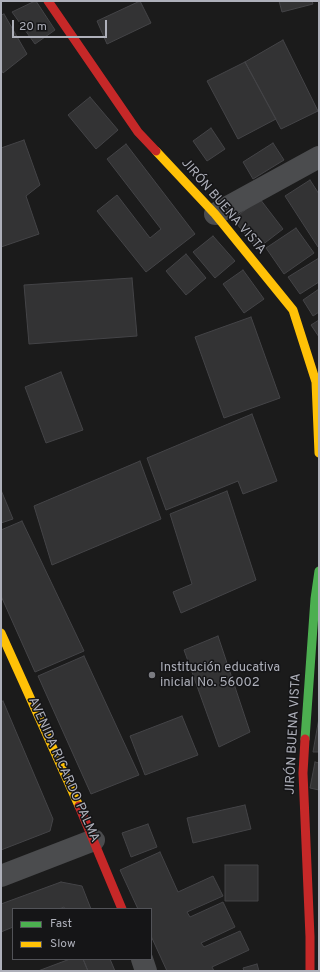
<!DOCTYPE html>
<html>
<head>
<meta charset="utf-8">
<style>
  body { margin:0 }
  #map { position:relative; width:320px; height:972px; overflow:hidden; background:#1b1b1b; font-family:Overpass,sans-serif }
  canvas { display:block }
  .frame { position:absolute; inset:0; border:2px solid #aeb0ba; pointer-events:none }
  .legend { position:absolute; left:12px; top:908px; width:140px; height:52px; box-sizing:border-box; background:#151517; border:1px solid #525358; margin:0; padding:5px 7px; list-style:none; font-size:12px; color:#aeb0ba }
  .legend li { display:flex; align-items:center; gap:8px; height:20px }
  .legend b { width:20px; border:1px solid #525358 }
  .scale { position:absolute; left:12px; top:20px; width:95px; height:18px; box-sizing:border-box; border:2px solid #aeb0ba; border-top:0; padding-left:5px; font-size:12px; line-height:14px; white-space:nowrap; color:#aeb0ba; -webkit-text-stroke:3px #151517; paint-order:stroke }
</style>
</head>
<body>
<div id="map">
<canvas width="320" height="972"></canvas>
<div class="frame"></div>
<ul class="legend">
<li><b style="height:5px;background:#4caf50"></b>Fast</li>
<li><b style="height:5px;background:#ffc107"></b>Slow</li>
</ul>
<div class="scale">20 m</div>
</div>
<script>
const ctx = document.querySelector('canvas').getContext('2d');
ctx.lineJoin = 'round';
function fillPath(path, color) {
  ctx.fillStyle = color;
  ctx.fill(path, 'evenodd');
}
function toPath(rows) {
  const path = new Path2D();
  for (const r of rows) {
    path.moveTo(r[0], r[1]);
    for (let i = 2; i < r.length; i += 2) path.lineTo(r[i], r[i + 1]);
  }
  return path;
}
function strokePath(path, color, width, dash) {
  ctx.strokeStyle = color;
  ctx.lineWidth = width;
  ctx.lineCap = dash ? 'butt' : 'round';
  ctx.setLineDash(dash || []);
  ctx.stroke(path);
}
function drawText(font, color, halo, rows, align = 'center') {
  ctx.font = font + ' Overpass,sans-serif';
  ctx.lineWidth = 3;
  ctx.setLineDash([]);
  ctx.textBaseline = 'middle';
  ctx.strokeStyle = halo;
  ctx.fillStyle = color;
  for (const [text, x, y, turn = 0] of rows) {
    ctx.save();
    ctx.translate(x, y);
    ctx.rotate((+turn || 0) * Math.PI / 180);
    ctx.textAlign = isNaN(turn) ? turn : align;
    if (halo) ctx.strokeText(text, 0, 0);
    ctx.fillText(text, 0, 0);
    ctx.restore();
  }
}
const building = toPath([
  [35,1,36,1,55,30,35,44,12,12,35,1],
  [140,1,151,23,107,44,97,21,140,1],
  [279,1,312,1,313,4,282,12,279,1],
  [4,14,27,54,3,73,1,69,1,15,4,14],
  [283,40,318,111,281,129,245,62,283,40],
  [245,62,276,119,238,139,207,81,245,62],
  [90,97,118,130,96,149,68,115,90,97],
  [211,128,225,149,207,161,193,141,211,128],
  [24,140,40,185,26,196,39,234,1,247,1,148,24,140],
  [273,143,284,160,253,179,243,162,273,143],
  [126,144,195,234,146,272,97,211,117,195,150,238,161,229,107,159,126,144],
  [310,180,319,194,319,246,318,247,285,196,310,180],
  [260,199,283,229,257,249,233,219,260,199],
  [296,228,314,253,284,274,266,248,296,228],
  [213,236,235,261,215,278,193,252,213,236],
  [186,254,206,278,186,295,166,271,186,254],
  [319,258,319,282,300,294,288,277,319,258],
  [243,270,264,299,244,313,223,284,243,270],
  [132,278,137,336,29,344,24,285,132,278],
  [319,289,319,312,313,316,303,300,319,289],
  [251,317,280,398,224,418,195,337,251,317],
  [319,320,319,337,311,325,319,320],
  [61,372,83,430,46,443,25,387,61,372],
  [252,414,277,481,243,494,238,481,166,510,147,458,252,414],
  [140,461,161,519,52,565,34,506,140,461],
  [1,490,13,519,1,523,1,490],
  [227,491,256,580,181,613,173,592,192,584,170,514,227,491],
  [22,521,84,651,35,672,1,596,1,530,22,521],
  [218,636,250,732,219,747,184,650,218,636],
  [84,656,139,775,91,794,38,676,84,656],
  [3,701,53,819,50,831,1,850,1,702,3,701],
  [182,716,198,755,145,775,130,736,182,716],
  [319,718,319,752,313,752,319,718],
  [315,762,319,763,319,790,310,788,315,762],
  [245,805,251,829,193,843,187,818,245,805],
  [148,824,157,847,131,857,122,833,148,824],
  [160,852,178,892,213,876,223,896,187,912,190,917,223,902,235,927,201,943,204,947,240,931,249,950,212,967,214,971,167,971,151,936,151,909,138,909,120,870,160,852],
  [225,865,258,865,258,901,225,901,225,865],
  [61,882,82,886,91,909,65,909,64,907,59,909,13,909,13,927,1,932,1,904,61,882],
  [70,959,83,959,88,971,38,971,70,959],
  [83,959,110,959,115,971,88,971,83,959],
  [257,964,259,971,244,971,243,968,257,964]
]);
fillPath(building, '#333334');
strokePath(building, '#444447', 1);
strokePath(toPath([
  [215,214,319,157],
  [1,876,94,840],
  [142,959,146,971]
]), '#4b4c4e', 22);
strokePath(toPath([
  [305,739,315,599,319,571]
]), '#4caf50', 9);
strokePath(toPath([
  [156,151,215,214,293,310,316,382,319,453],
  [1,633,79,806]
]), '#ffc107', 9);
strokePath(toPath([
  [48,1,138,132,156,151],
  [305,739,303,773,310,937,310,971],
  [79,806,122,909]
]), '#c62828', 9);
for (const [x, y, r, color] of [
  [152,675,4,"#7b7c82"]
]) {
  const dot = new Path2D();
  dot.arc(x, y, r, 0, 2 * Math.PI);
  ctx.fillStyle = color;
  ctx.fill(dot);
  strokePath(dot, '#151517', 1.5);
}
drawText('13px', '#aeb0ba', '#151517', [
  ["JIRÓN BUENA VISTA",223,207,49],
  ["JIRÓN BUENA VISTA",294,734,-87],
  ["AVENIDA RICARDO PALMA",63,770,66]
]);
drawText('13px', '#aeb0ba', '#151517', [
  ["Institución educativa",160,668],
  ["inicial No. 56002",160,683]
], 'left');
</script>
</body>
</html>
